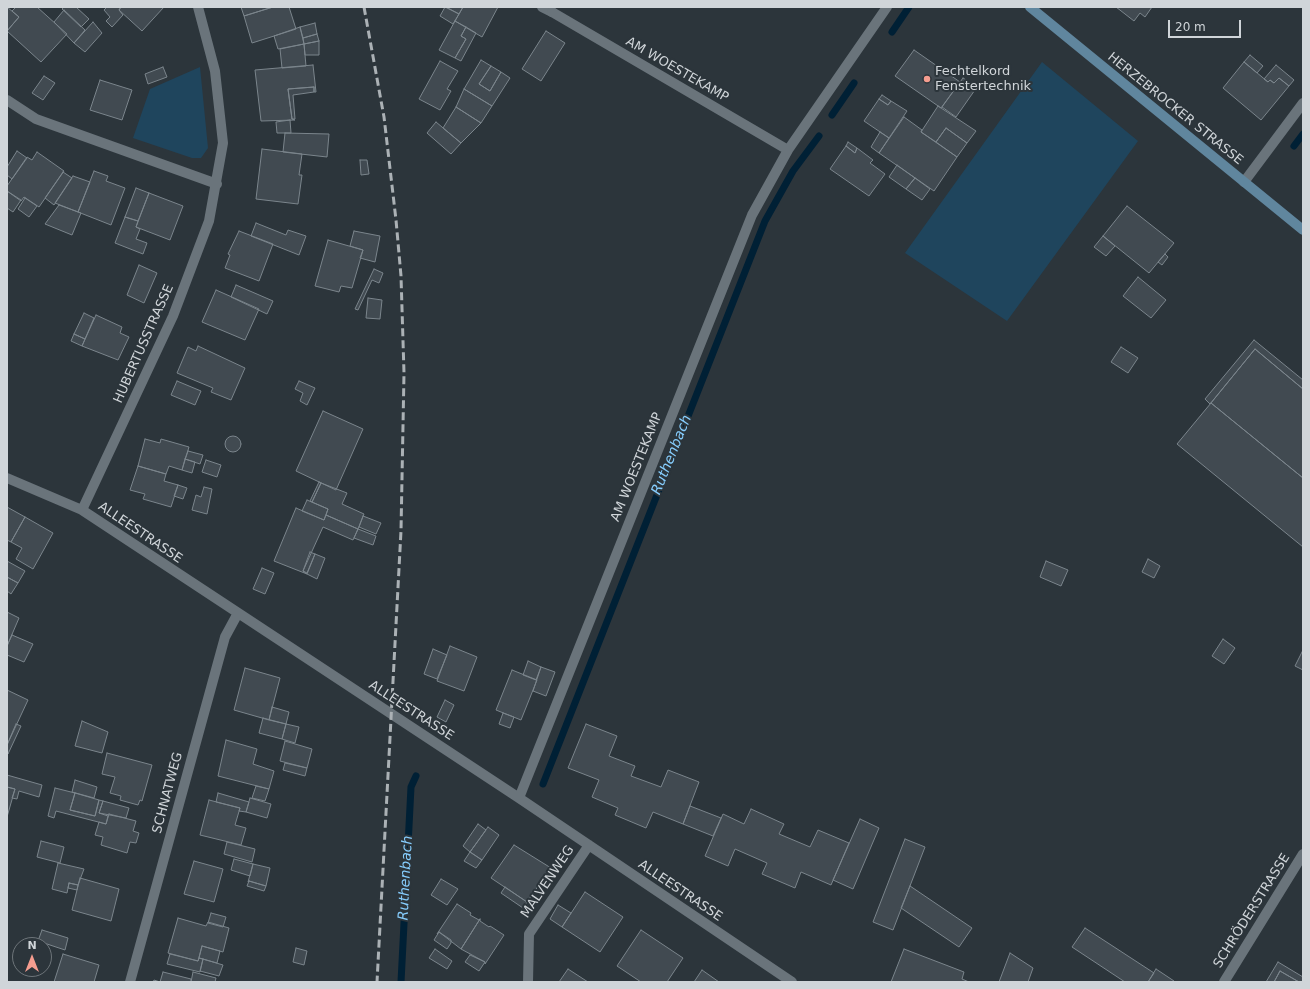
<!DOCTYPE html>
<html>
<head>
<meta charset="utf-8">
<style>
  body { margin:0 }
  #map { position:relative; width:1310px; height:989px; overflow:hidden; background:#2c353b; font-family:"DejaVu Sans",sans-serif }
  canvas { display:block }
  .frame { position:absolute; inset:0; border:8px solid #d0d5d9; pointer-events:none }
  .north { position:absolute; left:12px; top:937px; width:40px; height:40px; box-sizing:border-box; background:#2c353b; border:1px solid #6e757a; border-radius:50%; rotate:0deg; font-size:11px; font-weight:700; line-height:16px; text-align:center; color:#d0d5d9 }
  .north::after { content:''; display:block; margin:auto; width:14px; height:18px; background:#f59d8f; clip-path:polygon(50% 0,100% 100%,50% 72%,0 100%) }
  .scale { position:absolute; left:1168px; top:20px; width:73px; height:18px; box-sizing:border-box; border:2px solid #d0d5d9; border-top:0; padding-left:5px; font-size:12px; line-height:14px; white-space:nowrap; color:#d0d5d9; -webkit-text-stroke:3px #2c353b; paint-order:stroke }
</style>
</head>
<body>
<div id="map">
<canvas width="1310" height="989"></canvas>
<div class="frame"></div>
<div class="north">N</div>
<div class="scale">20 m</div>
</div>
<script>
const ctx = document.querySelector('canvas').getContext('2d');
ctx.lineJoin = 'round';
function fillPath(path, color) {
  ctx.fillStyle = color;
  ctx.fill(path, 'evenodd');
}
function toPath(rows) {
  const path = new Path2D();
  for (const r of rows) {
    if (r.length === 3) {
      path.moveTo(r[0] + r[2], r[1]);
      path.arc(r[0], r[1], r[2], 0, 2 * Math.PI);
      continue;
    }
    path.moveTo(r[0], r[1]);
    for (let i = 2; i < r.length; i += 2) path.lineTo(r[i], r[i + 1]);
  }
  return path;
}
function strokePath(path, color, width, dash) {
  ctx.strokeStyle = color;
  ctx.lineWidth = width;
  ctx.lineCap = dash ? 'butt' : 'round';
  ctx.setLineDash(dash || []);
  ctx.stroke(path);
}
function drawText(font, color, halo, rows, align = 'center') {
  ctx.font = font + ' "DejaVu Sans",sans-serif';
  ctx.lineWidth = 4;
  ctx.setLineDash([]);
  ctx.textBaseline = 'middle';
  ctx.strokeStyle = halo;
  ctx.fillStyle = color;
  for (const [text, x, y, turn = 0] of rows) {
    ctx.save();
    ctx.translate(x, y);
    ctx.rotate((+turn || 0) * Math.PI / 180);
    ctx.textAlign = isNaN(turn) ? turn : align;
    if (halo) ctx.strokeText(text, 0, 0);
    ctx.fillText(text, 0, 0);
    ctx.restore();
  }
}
fillPath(toPath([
  [1042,62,1138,141,1007,321,905,253],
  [200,67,208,148,201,158,192,158,133,138,150,89]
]), '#1f455d');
strokePath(toPath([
  [892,32,909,7],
  [832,115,854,83],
  [1294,146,1303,134],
  [543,784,765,221,793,171,819,136],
  [401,982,411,787,416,776]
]), '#002035', 7);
const building = toPath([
  [7,7,19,17,7,31,7,7],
  [16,7,37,7,67,34,41,62,7,31,19,17,12,11,16,7],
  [64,7,76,7,89,19,81,27,62,9,64,7],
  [107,7,121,7,119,10,123,15,112,27,106,21,110,17,104,10,107,7],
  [121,7,164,7,142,31,119,10,121,7],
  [241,7,273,7,244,16,241,7],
  [273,7,289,7,296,29,252,43,244,16,273,7],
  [445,7,459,14,453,24,440,16,445,7],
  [446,7,463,7,459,14,446,7],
  [463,7,498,7,482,37,455,21,463,7],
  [1116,7,1152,7,1145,17,1140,13,1134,21,1116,7],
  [64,10,85,30,74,43,54,22,64,10],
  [455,21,466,27,461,36,466,39,455,58,439,50,455,21],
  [93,22,102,33,85,52,74,43,93,22],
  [315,23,317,34,303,38,300,27,315,23],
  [300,27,304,44,278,49,274,36,300,27],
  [466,27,476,33,461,61,455,58,466,39,461,36,466,27],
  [546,31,565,43,541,81,522,69,546,31],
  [317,34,319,41,304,44,303,38,317,34],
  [319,41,319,55,305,55,304,44,319,41],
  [304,44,306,66,282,68,280,49,304,44],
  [914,50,960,82,941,108,895,76,914,50],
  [1250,55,1263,66,1257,73,1244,62,1250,55],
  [481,60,491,66,479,84,490,91,501,72,510,78,492,106,464,89,481,60],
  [440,61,458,71,447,89,451,91,440,110,419,99,440,61],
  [1244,62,1268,82,1270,80,1274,83,1279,78,1289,86,1261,120,1223,88,1244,62],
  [313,65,316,92,314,92,314,87,288,89,292,119,295,120,261,121,255,70,313,65],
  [1276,65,1294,80,1289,86,1279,78,1274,83,1270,80,1268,82,1264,79,1276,65],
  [491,66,501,72,490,91,479,84,491,66],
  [163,67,167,77,148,84,145,74,163,67],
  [44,76,55,83,43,100,32,93,44,76],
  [963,78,977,87,956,117,942,107,963,78],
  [100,80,132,90,122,120,90,110,100,80],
  [314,87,314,92,293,95,295,119,292,119,288,89,314,87],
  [464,89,492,106,481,123,456,107,464,89],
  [882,95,891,101,888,105,879,99,882,95],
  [879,99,888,105,891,101,907,111,889,138,864,121,879,99],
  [938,106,976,131,967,143,946,128,936,142,921,132,938,106],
  [456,107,481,123,461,143,443,128,456,107],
  [904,117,922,130,921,132,957,157,934,191,879,153,904,117],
  [290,120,291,133,277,133,276,122,290,120],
  [436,122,461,143,451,154,427,133,436,122],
  [946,128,967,143,957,157,936,142,946,128],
  [880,132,889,138,879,153,871,147,880,132],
  [285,133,329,134,327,157,283,152,285,133],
  [848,142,857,148,855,153,846,146,848,142],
  [846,146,855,153,857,148,873,160,870,163,885,174,869,196,830,169,846,146],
  [262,149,302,154,299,175,302,175,298,204,256,199,262,149],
  [17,151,27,158,12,179,7,175,7,167,17,151],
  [37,152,64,171,39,207,24,197,21,201,7,191,7,186,27,157,32,160,37,152],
  [360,160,367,160,369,174,361,175,360,160],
  [897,165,915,178,906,189,889,177,897,165],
  [94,171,108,176,106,181,125,188,111,225,78,212,94,171],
  [63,172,72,178,54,205,45,198,63,172],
  [73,176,90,182,78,212,55,203,73,176],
  [915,178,930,189,922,200,906,189,915,178],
  [136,188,149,193,138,221,125,217,136,188],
  [7,191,21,200,13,212,7,208,7,191],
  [149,193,183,206,170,240,136,227,149,193],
  [25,198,37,206,29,217,18,209,25,198],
  [59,205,81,213,72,235,45,224,59,205],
  [1127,206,1174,243,1149,273,1103,236,1127,206],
  [125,217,138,221,136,227,140,229,136,239,147,243,143,254,115,243,125,217],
  [256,223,286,235,288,230,306,236,299,255,251,236,256,223],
  [239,231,273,244,259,281,225,268,230,255,228,254,239,231],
  [354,231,380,236,375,262,360,258,363,250,350,246,354,231],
  [1103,236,1115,246,1106,256,1094,247,1103,236],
  [328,240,363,250,352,288,341,286,339,292,315,286,328,240],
  [1165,254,1168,257,1162,265,1158,262,1165,254],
  [139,265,157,273,144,303,127,295,139,265],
  [374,269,383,273,379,283,372,280,358,310,355,309,374,269],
  [1138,277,1166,300,1151,318,1123,296,1138,277],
  [236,285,273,301,267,314,231,297,236,285],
  [216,290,259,309,245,340,202,322,216,290],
  [368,298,382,300,380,319,366,318,368,298],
  [84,313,94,318,85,339,74,334,84,313],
  [96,315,122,327,120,333,129,337,118,360,82,346,96,315],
  [74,334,85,339,82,346,71,341,74,334],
  [1254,340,1303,380,1303,389,1255,349,1210,404,1205,399,1254,340],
  [198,346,245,368,231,400,211,392,213,388,177,373,188,347,196,351,198,346],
  [1121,347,1138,358,1128,373,1111,362,1121,347],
  [1255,349,1303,389,1303,478,1211,403,1255,349],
  [177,381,201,391,195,405,171,395,177,381],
  [299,381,315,388,307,405,300,401,303,393,295,389,299,381],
  [1211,403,1303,478,1303,547,1177,444,1211,403],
  [323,411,363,429,336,490,296,471,323,411],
  [233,444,8],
  [145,439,160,443,161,439,189,447,182,470,169,466,166,474,138,466,145,439],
  [188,451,203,455,200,464,185,459,188,451],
  [185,459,195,462,192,473,182,470,185,459],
  [206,460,221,465,217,477,202,472,206,460],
  [138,466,166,474,164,481,178,485,171,507,143,499,145,494,130,490,138,466],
  [319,482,321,483,312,502,310,501,319,482],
  [321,483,347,493,342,504,364,514,358,529,326,515,328,509,312,502,321,483],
  [178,485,187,488,183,499,174,496,178,485],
  [204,487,212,489,207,514,192,510,196,495,201,497,204,487],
  [307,500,328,509,324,520,302,511,307,500],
  [7,507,25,517,11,542,7,540,7,507],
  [296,508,324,520,326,515,358,529,353,540,323,527,303,571,307,574,274,561,296,508],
  [363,516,381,523,376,534,359,527,363,516],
  [25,517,53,533,33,569,16,559,22,548,11,542,25,517],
  [358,529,376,536,373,545,354,538,358,529],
  [310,552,315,554,307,573,303,571,310,552],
  [315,554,325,558,317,579,307,574,315,554],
  [1148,559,1160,566,1154,578,1142,572,1148,559],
  [7,561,25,571,18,583,7,577,7,561],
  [1046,561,1068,570,1061,586,1040,577,1046,561],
  [262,568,274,573,265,594,253,589,262,568],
  [7,577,18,583,11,594,7,591,7,577],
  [7,612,19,618,7,646,7,612],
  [12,635,33,644,24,662,7,655,7,646,12,635],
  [1223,639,1235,648,1224,664,1212,656,1223,639],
  [450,646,477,657,464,691,437,681,450,646],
  [433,649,447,655,437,679,424,674,433,649],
  [1303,650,1303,670,1295,666,1303,650],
  [528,661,541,667,536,680,523,675,528,661],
  [541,667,555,672,546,696,533,691,541,667],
  [245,668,280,678,269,720,234,710,245,668],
  [512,670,537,680,521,720,496,710,512,670],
  [7,690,28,700,7,745,7,690],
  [445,700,454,705,446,722,437,717,445,700],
  [272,707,289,712,286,724,269,720,272,707],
  [503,713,514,717,510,728,499,724,503,713],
  [263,718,286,724,282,739,259,733,263,718],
  [82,721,108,732,102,753,75,746,82,721],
  [16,724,21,726,8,754,7,745,16,724],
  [286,724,299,727,295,743,282,739,286,724],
  [586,724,617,736,609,756,635,766,631,776,661,787,668,770,699,782,683,824,653,812,646,828,615,815,618,808,592,797,599,780,568,768,586,724],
  [226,740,257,749,253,764,274,771,269,789,218,776,226,740],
  [285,741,312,749,307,768,280,761,285,741],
  [107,753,152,765,142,801,140,800,138,805,120,800,121,796,110,793,115,777,102,774,107,753],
  [285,763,307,768,305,776,283,770,285,763],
  [7,775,42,785,39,797,19,791,17,799,12,798,15,789,7,787,7,775],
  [75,780,97,787,94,798,72,792,75,780],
  [256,786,269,789,265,801,252,798,256,786],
  [7,787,15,789,7,817,7,787],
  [55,788,75,793,70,810,95,816,99,800,103,801,99,813,108,816,106,824,56,811,54,818,48,816,55,788],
  [75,793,99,800,95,816,70,810,75,793],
  [218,793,249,802,246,812,239,811,240,808,216,802,218,793],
  [250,798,271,804,267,818,246,812,250,798],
  [209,800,240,808,235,825,246,828,241,845,200,835,209,800],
  [103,801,129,808,126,818,99,813,103,801],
  [690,806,721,818,713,836,683,824,690,806],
  [751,809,784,824,779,834,810,847,818,830,849,843,831,885,801,872,795,888,762,874,767,863,735,849,728,866,705,856,723,814,744,824,751,809],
  [109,814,136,821,133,831,139,833,136,843,130,842,127,853,101,845,103,837,95,835,99,822,106,824,109,814],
  [860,819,879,828,853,889,833,880,860,819],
  [478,824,486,830,470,852,463,846,478,824],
  [488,827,499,835,482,860,470,852,488,827],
  [905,839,925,847,893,930,873,922,905,839],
  [41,841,64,847,60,863,37,857,41,841],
  [227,842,255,849,252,862,224,854,227,842],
  [514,845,551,868,527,902,491,878,514,845],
  [470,852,482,860,476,868,464,861,470,852],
  [234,859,253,864,250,876,231,870,234,859],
  [194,861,223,869,214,902,184,894,194,861],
  [58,863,84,869,78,885,69,883,67,893,52,889,58,863],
  [253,864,270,868,266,886,249,881,248,882,253,864],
  [80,878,119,889,111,921,72,910,80,878],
  [441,879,458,889,447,905,431,895,441,879],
  [249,881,266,886,264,891,247,886,249,881],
  [69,883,78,885,77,890,68,888,69,883],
  [910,886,972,928,959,947,901,908,910,886],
  [505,887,527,902,523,908,501,893,505,887],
  [585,892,623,917,600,952,562,927,585,892],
  [457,904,471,913,470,915,479,920,480,919,461,949,439,932,437,934,457,904],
  [558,905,571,913,562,927,550,919,558,905],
  [211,913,226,917,223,927,208,923,211,913],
  [178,918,206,926,208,922,229,928,223,952,202,946,198,961,168,953,178,918],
  [480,919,480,921,489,927,490,926,504,935,485,964,485,962,461,949,480,919],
  [1085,928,1154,973,1148,982,1125,982,1072,947,1085,928],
  [42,930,68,938,65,950,38,941,42,930],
  [641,930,683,958,667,982,641,982,617,966,641,930],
  [439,932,451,940,451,943,447,949,434,940,439,932],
  [202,946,220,951,217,963,199,958,202,946],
  [296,948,307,951,304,965,293,962,296,948],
  [435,949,452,961,447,969,429,958,435,949],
  [904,949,964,972,962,979,969,982,891,982,904,949],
  [1010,953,1033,968,1028,982,999,982,1010,953],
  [63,954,99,965,94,982,54,982,63,954],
  [170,954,198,961,199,958,203,959,200,972,167,964,170,954],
  [470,955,485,962,479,971,465,962,470,955],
  [203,959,223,965,219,976,200,971,203,959],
  [1278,962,1303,977,1303,982,1299,982,1280,971,1274,982,1266,982,1278,962],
  [568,969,588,982,559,982,568,969],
  [1156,969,1174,981,1173,982,1148,982,1156,969],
  [702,970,719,982,694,982,702,970],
  [1280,971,1299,982,1274,982,1280,971],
  [163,972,191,979,191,982,153,982,154,980,160,982,163,972],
  [193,972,216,978,215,982,191,982,193,972]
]);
fillPath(building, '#414a51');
strokePath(building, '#7b858c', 1);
strokePath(toPath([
  [542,7,552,12]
]), '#6a747b', 10);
strokePath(toPath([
  [552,12,788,150],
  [7,100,36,119,217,184],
  [1244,182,1303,103],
  [7,478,82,510,519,798,792,982],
  [82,510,173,316,209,221,223,143,215,71,198,7],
  [519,798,752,215,788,150,887,7],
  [130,982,225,637,238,613],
  [528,982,529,934,589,845],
  [1224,982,1303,854]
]), '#6a747b', 10);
strokePath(toPath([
  [1030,7,1303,230]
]), '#60869e', 10);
strokePath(toPath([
  [364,7,384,117,396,220,401,276,404,373,401,531,377,982]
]), '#abb1b5', 3, [8, 4]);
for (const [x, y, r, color] of [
  [927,79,4,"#f59d8f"]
]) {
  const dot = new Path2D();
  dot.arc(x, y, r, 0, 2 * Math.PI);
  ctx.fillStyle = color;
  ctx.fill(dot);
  strokePath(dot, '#2c353b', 1.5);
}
drawText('13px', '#d0d5d9', '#2c353b', [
  ["AM WOESTEKAMP",677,70,30],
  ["HERZEBROCKER STRASSE",1175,109,39],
  ["HUBERTUSSTRASSE",144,344,-66],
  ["AM WOESTEKAMP",637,467,-68],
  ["ALLEESTRASSE",140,533,34],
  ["ALLEESTRASSE",411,711,33],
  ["SCHNATWEG",168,793,-75],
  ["MALVENWEG",548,882,-56],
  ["ALLEESTRASSE",680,891,34],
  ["SCHRÖDERSTRASSE",1252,911,-58]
]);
drawText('13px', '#d0d5d9', '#2c353b', [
  ["Fechtelkord",935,72],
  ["Fenstertechnik",935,87]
], 'left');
drawText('italic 14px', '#86cdfd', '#2c353b', [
  ["Ruthenbach",672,455,-68],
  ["Ruthenbach",406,878,-87]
]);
</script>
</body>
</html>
